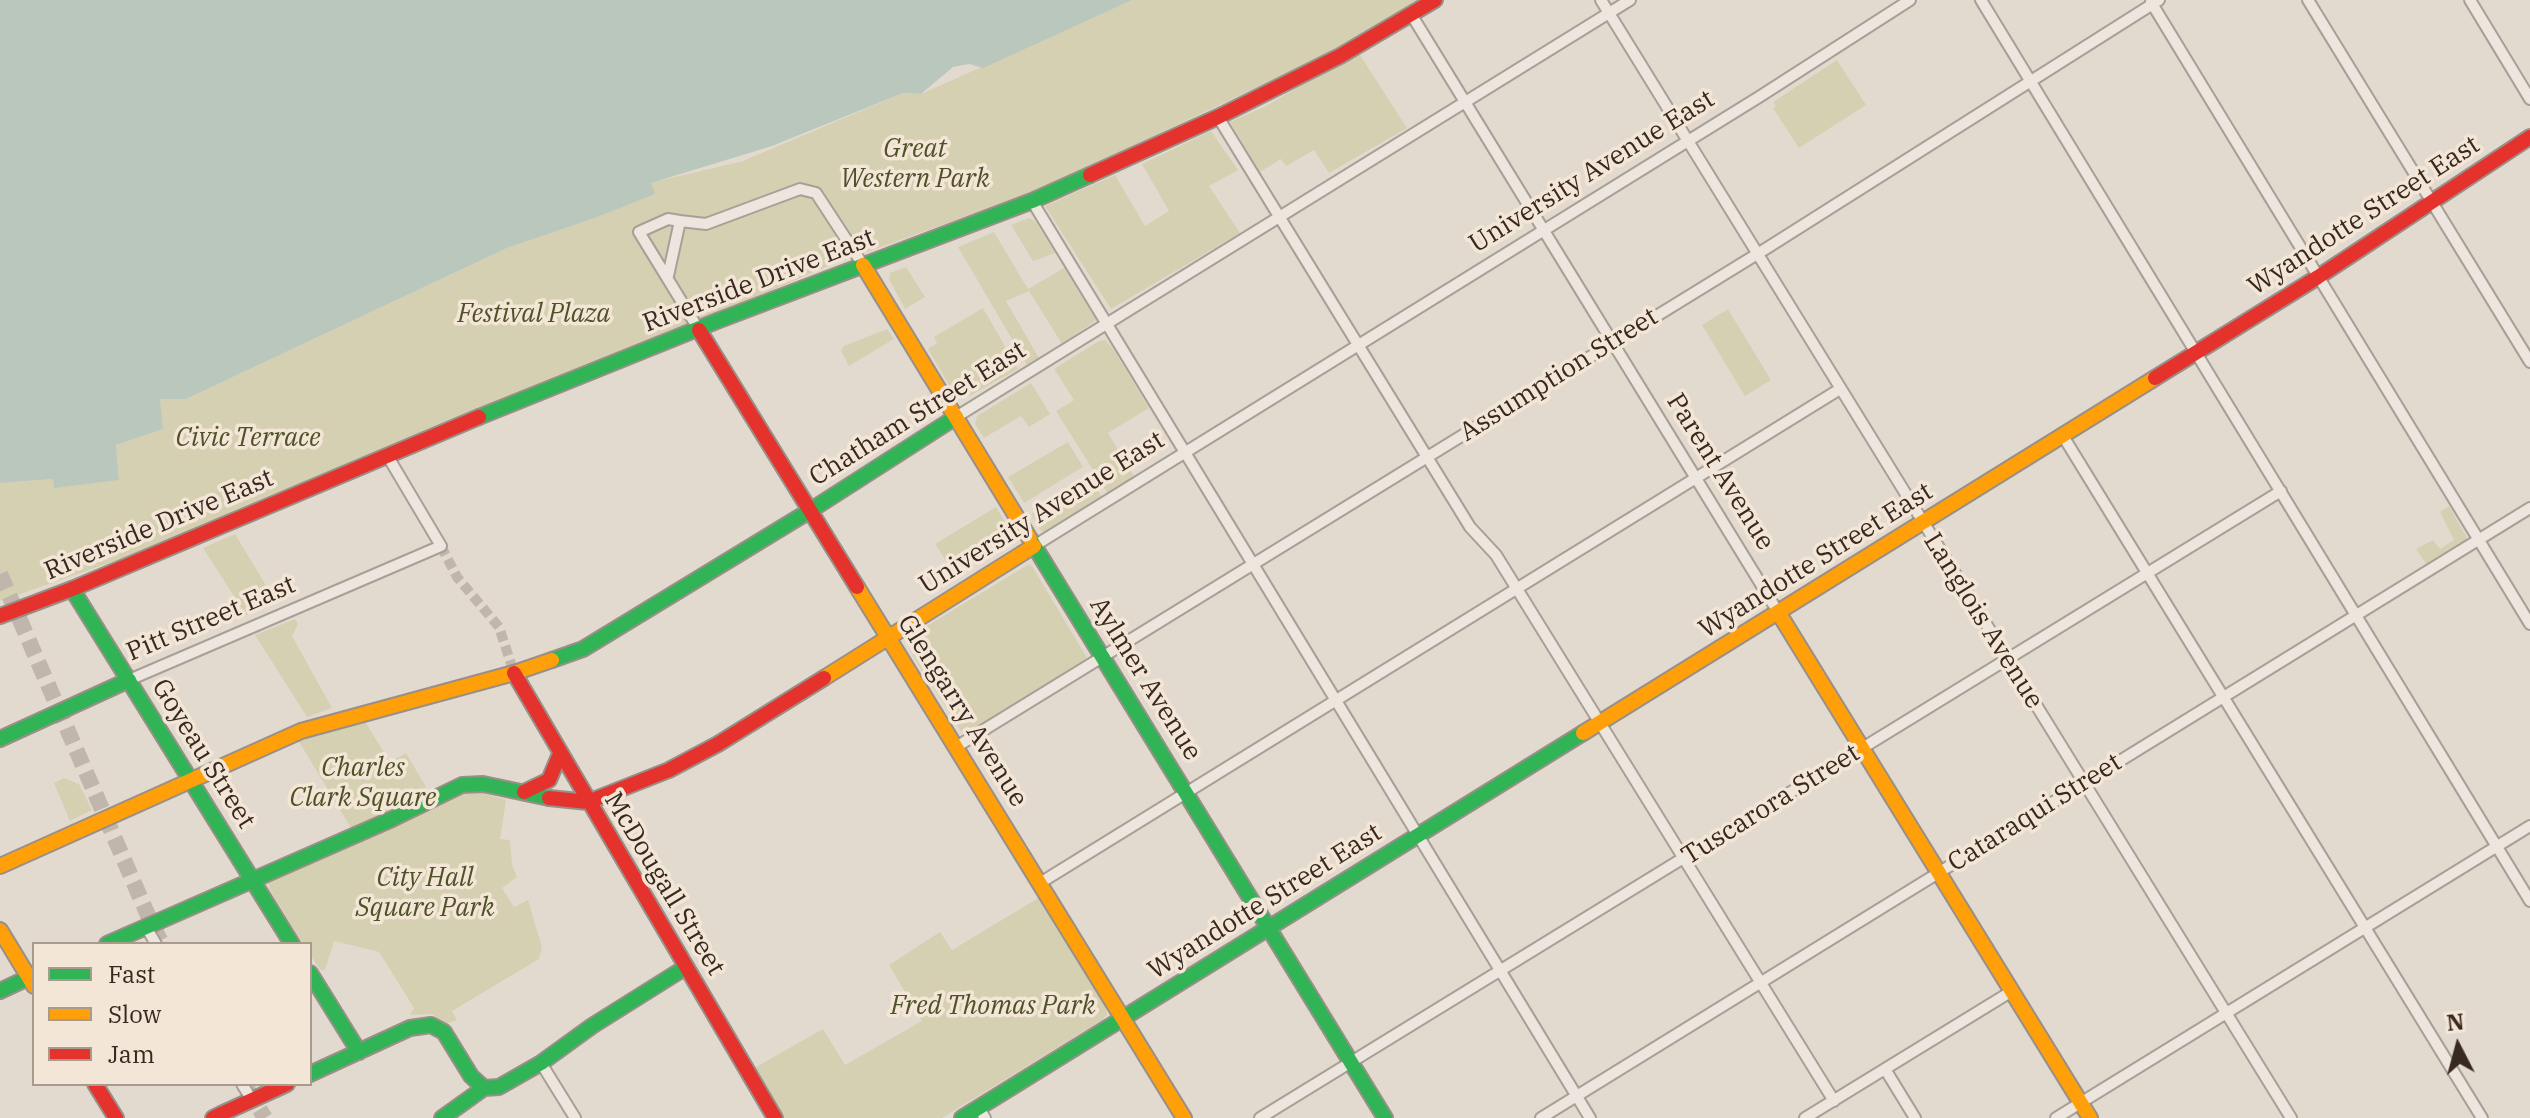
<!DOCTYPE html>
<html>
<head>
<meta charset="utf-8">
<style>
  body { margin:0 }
  #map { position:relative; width:2530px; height:1118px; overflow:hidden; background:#e3dacf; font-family:"IBM Plex Serif",serif }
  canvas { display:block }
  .legend { position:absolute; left:32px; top:942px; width:280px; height:144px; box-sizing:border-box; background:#f3e6d6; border:2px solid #a89a8d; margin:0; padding:10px 14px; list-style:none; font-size:24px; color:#372820 }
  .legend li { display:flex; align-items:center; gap:16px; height:40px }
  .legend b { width:40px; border:2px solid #a89a8d }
  .north { position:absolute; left:2418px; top:1006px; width:80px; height:80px; -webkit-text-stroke:6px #f3e6d6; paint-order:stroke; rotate:354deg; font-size:22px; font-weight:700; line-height:32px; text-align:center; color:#372820 }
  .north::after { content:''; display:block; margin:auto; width:28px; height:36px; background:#372820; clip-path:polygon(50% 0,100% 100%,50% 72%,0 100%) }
</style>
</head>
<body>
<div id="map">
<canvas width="2530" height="1118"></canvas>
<ul class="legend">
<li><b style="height:10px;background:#30b455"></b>Fast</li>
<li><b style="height:10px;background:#ff9f0a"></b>Slow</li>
<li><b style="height:10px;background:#e5322d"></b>Jam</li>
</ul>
<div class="north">N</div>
</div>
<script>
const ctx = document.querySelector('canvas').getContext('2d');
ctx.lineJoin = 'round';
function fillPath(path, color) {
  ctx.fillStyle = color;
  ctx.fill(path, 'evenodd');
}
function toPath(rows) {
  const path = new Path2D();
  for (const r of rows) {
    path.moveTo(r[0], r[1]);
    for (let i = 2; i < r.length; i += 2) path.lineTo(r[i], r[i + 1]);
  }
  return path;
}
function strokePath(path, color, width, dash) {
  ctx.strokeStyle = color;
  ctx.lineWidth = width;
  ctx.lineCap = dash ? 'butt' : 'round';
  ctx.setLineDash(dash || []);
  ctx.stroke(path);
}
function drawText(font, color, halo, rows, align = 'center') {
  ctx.font = font + ' "IBM Plex Serif",serif';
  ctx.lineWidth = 7;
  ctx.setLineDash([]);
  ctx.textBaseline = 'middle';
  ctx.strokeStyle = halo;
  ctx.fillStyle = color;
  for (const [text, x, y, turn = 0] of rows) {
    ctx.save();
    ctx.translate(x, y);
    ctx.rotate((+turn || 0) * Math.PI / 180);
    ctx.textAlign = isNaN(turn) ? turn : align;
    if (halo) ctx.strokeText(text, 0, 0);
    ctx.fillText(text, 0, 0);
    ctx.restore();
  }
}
fillPath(toPath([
  [1132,0,1418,0,1315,60,1037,191,828,266,622,355,263,498,132,555,0,601,0,483,53,479,54,487,119,479,116,445,162,429,160,399,186,399,507,248,595,218,654,194,650,183,743,161,903,93,921,94],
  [1358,52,1407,128,1329,173,1314,150,1286,166,1281,159,1260,172,1230,122,1266,106],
  [1837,60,1866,105,1799,148,1773,108,1776,106,1773,102],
  [1211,131,1238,170,1209,186,1240,233,1111,309,1045,206,1115,175,1145,226,1169,211,1142,164],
  [1029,218,1035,221,1055,253,1033,261,1011,225],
  [994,232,1028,289,1064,268,1096,320,1062,344,1029,291,1006,301,1039,358,1027,365,958,247],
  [906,267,925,297,905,309,889,279,890,273],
  [983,308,1018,369,969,396,963,386,952,390,928,349,937,343,934,337],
  [1728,309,1771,380,1745,396,1702,325],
  [887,329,894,339,849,366,841,351,844,346],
  [1105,340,1112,347,1149,408,1108,433,1135,478,1108,494,1056,411,1074,400,1054,369,1099,341],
  [1031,383,1050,414,1029,427,1021,416,984,438,975,424,977,416],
  [1068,442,1083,467,1024,503,1008,477],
  [1090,478,1102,497,1046,532,1041,531,1031,514],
  [2449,506,2468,540,2427,565,2416,549,2433,540,2440,549,2454,540,2440,512],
  [996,507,1012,533,952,570,935,544],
  [235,534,276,602,246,615,203,548],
  [1029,564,1032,566,1087,658,969,734,963,734,910,651,915,647,910,638,912,635],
  [295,619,298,624,292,636,332,708,307,717,255,635],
  [364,720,390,762,406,753,426,787,416,794,410,802,351,828,298,740],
  [64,778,79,784,92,810,70,821,54,783],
  [476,791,506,800,500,839,510,840,512,864,517,877,502,888,514,907,528,900,542,947,539,959,452,1011,457,1020,446,1024,432,1014,410,1015,414,1008,379,952,334,941,325,970,320,970,310,954,310,944,303,944,270,890,268,882,273,876,457,792],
  [1040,897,1106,1008,1107,1015,1102,1020,942,1118,784,1118,755,1070,756,1067,823,1029,845,1065,922,1021,889,965,940,932,952,950]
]), '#d5d0b2');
fillPath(toPath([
  [0,0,1132,0,983,68,969,64,953,67,921,94,903,93,772,146,651,183,655,194,595,218,507,248,186,399,160,399,163,429,116,445,119,480,54,488,53,479,0,483]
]), '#bac7bd');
strokePath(toPath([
  [441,546,457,577,499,627,514,673]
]), '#c1b6ac', 10, [10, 5]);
strokePath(toPath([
  [0,574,150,920,162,944],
  [247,1089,265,1118]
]), '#c1b6ac', 16, [16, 8]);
const street = toPath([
  [1601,0,2291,1118],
  [1981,0,2530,901],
  [2308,0,2530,362],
  [2470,0,2530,99],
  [2151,2,2530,624],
  [1411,14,1778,612],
  [1218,117,1470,527,1496,555,1834,1101],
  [1032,201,1590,1118],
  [680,221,668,219,639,232,699,330],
  [668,276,680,221,706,224,800,189,816,193,863,265],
  [956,417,1630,0],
  [2063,436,2482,1118],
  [1034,546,1759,97,1910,0],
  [129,680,441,546,387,455],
  [956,747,1767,248,2159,0],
  [1040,883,1840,389],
  [146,927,156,944],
  [541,1063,575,1118],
  [1885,1069,1915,1118],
  [242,1084,252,1100],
  [979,1108,985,1118],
  [1260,1118,2281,491],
  [1541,1118,2530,508],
  [1805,1118,2012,991],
  [2056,1118,2530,826]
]);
const fast = toPath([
  [479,417,717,321,1032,201,1090,175],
  [1030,539,1385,1118],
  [72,589,292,944],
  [552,660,583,649,811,510,956,417],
  [0,739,129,680],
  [107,944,392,819,462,785,483,784,549,798],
  [310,973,359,1052],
  [0,991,34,975],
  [310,1074,410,1028,431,1025,444,1032,471,1076,484,1088],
  [484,1088,499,1087,541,1063,592,1026,686,967],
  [442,1118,484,1088],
  [962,1118,1583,733]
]);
const slow = toPath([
  [863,265,1030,539],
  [857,587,1184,1118],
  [1778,612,2090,1118],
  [824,678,1034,546],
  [1583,733,2155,378],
  [0,866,301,731,514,673,552,660],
  [0,930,34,986]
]);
const jam = toPath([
  [1090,175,1218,117,1340,56,1435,0],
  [699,330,857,587],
  [2155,378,2318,277,2530,137],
  [0,616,72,589,479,417],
  [514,673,775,1118],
  [524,792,549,780,560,754],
  [549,798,588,802,669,770,718,744,824,678],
  [95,1084,116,1118],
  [221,1114,287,1084],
  [213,1118,221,1114,222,1118]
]);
strokePath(street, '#a8a097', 14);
strokePath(fast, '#988f88', 18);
strokePath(slow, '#988f88', 18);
strokePath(jam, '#988f88', 18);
strokePath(street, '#ece6df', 10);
strokePath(fast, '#30b455', 14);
strokePath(slow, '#ff9f0a', 14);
strokePath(jam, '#e5322d', 14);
drawText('italic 26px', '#4d5228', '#f3e6d6', [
  ["Great",915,149],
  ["Western Park",915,179],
  ["Festival Plaza",534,314],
  ["Civic Terrace",248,438],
  ["Charles",363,768],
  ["Clark Square",363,798],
  ["City Hall",425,878],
  ["Square Park",425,908],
  ["Fred Thomas Park",993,1006]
]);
drawText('26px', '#372820', '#f3e6d6', [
  ["University Avenue East",1592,172,-32],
  ["Wyandotte Street East",2364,216,-33],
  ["Riverside Drive East",759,281,-21],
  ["Assumption Street",1559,375,-32],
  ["Chatham Street East",918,414,-32],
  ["Parent Avenue",1720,472,58],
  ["University Avenue East",1042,513,-32],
  ["Riverside Drive East",159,525,-23],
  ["Wyandotte Street East",1816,561,-32],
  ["Pitt Street East",211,619,-23],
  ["Langlois Avenue",1983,621,58],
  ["Aylmer Avenue",1145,679,58],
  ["Glengarry Avenue",962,711,58],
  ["Goyeau Street",203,754,58],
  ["Tuscarora Street",1771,805,-32],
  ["Cataraqui Street",2035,813,-32],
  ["McDougall Street",664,884,59],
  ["Wyandotte Street East",1265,902,-32]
]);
</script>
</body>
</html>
